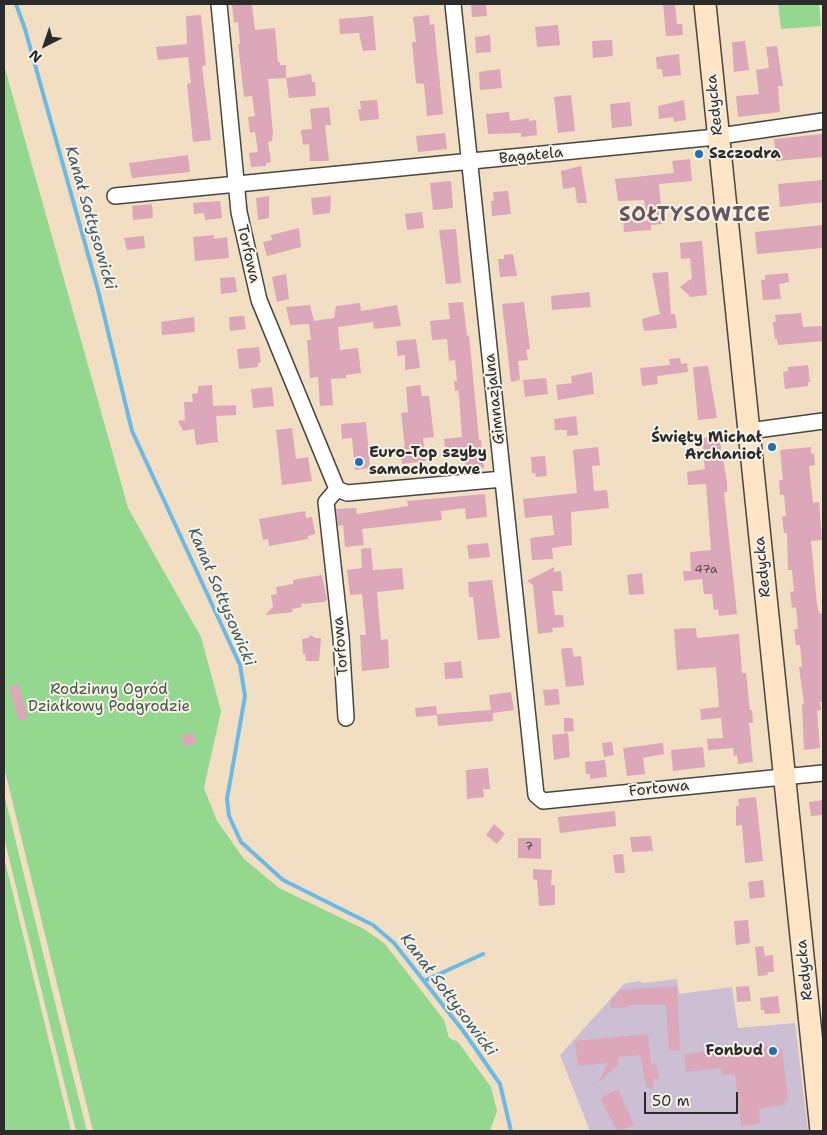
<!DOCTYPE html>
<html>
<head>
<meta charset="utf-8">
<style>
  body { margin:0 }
  #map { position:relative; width:827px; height:1135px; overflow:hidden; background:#f2dfc3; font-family:"Shantell Sans",sans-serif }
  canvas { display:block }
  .frame { position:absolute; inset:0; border:5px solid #2b2b2b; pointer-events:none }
  .north { position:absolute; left:20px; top:20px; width:50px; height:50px; -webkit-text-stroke:4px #f7f3e8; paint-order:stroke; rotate:221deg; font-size:14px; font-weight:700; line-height:20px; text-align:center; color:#2b2b2b }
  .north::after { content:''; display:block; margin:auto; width:18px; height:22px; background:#2b2b2b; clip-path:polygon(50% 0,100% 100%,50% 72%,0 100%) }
  .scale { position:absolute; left:644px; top:1092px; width:94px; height:22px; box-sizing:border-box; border:2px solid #2b2b2b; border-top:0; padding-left:6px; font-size:15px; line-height:18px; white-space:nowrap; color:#2b2b2b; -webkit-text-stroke:4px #f7f3e8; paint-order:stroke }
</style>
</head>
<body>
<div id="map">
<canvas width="827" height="1135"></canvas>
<div class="frame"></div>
<div class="north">N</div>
<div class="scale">50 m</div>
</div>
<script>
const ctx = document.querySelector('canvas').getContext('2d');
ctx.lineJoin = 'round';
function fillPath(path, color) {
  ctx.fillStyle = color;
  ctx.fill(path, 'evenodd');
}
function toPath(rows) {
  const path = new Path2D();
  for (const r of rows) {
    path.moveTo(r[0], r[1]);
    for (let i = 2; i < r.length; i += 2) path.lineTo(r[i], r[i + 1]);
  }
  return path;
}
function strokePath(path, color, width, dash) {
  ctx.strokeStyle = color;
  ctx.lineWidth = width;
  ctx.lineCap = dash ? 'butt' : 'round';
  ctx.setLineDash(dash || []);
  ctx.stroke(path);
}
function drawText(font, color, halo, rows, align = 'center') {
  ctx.font = font + ' "Shantell Sans",sans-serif';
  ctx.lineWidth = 4;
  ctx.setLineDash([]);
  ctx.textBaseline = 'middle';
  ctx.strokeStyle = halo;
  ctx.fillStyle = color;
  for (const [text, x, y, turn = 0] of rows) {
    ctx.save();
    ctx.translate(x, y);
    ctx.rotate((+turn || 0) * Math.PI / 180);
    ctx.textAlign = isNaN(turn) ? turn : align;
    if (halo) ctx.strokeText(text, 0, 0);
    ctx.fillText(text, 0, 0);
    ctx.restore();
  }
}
fillPath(toPath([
  [677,979,679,994,732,987,738,1028,795,1023,808,1131,590,1131,560,1055,624,984,639,981,643,983]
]), '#ccbed3');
fillPath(toPath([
  [778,4,819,4,821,26,781,29],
  [4,65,128,508,201,637,221,711,204,788,217,821,244,859,279,888,364,929,385,944,444,1020,449,1038,458,1042,491,1087,497,1111,490,1131,93,1131,4,767],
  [4,793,71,1068,87,1131,76,1131,4,838],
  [4,857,71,1131,4,1131]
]), '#94d78f');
strokePath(toPath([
  [16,4,25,29,98,290,132,431,240,665,245,696,227,799,229,816,241,842,283,880,373,925,394,943,464,1032,500,1084,511,1131],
  [424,981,483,954]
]), '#6bb9e5', 4);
fillPath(toPath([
  [232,4,252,4,255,30,275,28,278,62,280,62,280,65,286,65,286,78,268,79,273,133,272,141,268,142,271,162,266,163,266,166,251,167,249,153,258,152,255,132,250,133,248,117,255,116,252,96,244,97,239,52,238,44,240,44,238,22,234,23],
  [471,4,486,4,487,16,472,17],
  [663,4,675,4,677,24,682,24,683,35,666,36],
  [201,15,206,65,202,66,211,140,193,142,187,84,191,83,188,57,158,60,156,47,187,44,186,16],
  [429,15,430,25,434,24,443,114,427,116,424,84,416,83,412,42,416,42,413,17],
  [373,16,376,50,363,51,359,33,340,34,339,19],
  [558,25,560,45,537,47,535,27],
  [490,35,491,52,476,53,475,37],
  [612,40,613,56,593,58,592,41],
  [745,41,749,70,734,72,732,42],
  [777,46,783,86,778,86,780,112,738,117,736,96,759,94,756,70,769,68,766,47],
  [679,54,681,75,663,77,662,69,657,69,656,57],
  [500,69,502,88,480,90,479,72],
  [311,74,312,82,315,82,316,96,289,98,286,78],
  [571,95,575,131,558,133,554,97],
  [377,100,379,119,360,121,358,110,361,109,360,101],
  [684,100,686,120,674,122,673,117,659,119,658,106],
  [630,102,632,126,612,128,610,104],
  [329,107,331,125,325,125,329,161,310,161,309,144,303,145,301,130,312,129,310,109],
  [509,112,510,121,529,118,529,121,536,120,537,135,521,137,521,133,488,134,486,114],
  [445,133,447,149,418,152,416,136],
  [823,134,823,157,776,161,774,139],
  [188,155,190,172,132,178,129,163],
  [690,159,692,181,659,184,661,206,665,206,666,217,662,217,662,224,651,225,651,230,624,232,623,218,647,221,644,200,618,201,615,179,674,173,672,161],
  [581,166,587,203,577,203,575,187,563,189,561,171],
  [823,180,823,202,780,207,778,184],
  [451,181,453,208,433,210,430,183],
  [508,191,511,214,492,216,491,201,494,201,493,192],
  [269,196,269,218,258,220,256,198],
  [331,196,330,213,313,215,311,198],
  [220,201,222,218,205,220,204,213,194,214,193,203],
  [152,204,153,218,133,220,132,206],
  [422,212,424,228,407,230,405,214],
  [823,225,823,248,757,254,755,232],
  [299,228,301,247,267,256,263,242,272,240,271,235],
  [456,229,461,283,446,284,439,230],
  [214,235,214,239,227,237,229,258,195,261,193,237],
  [144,236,145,248,127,250,124,238],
  [702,241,707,295,691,297,680,287,692,278,690,258,681,259,680,243],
  [513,254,517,276,500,277,498,259,504,259,504,255],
  [668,272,671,314,675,314,677,328,644,331,642,319,660,314,652,273],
  [788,273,789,282,779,284,781,299,763,300,761,280,765,280,765,275],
  [286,274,289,299,277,302,272,277],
  [235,277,237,292,221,294,220,278],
  [589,292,591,307,552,310,551,296],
  [463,302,467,336,469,335,479,440,481,440,484,468,473,469,472,466,465,466,464,453,459,454,455,448,445,449,444,439,462,437,459,395,458,390,455,391,454,381,457,381,455,360,449,361,447,339,432,340,430,321,450,319,448,303],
  [524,302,530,349,526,350,528,360,518,361,520,380,511,382,502,304],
  [360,303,361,311,397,305,401,326,374,329,373,322,338,327,340,350,358,348,361,373,346,375,346,378,331,379,333,405,320,406,318,377,310,378,307,340,311,340,309,324,290,325,286,307,310,305,314,321,334,318,336,306],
  [801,313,803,327,823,326,823,341,778,345,777,339,775,339,773,322,776,322,775,315],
  [244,316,246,329,230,331,229,317],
  [194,317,195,332,162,335,161,322],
  [416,339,420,368,405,370,405,355,398,356,396,341],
  [259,347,261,362,258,363,258,367,239,369,237,349],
  [680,358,681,364,687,363,688,372,657,376,658,384,642,386,640,368,670,365,669,359],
  [808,365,810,382,808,382,808,386,785,389,783,372,788,371,788,367],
  [708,366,717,418,698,420,693,367],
  [592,372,594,394,558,400,556,385,572,383,571,376],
  [546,378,548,394,525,397,523,380],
  [212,385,213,406,236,405,236,415,216,416,218,442,196,445,194,429,183,431,178,421,185,420,184,402,193,402,192,394,198,393,198,386],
  [420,385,422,396,429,396,434,437,423,438,426,461,402,464,400,447,405,447,401,413,408,412,406,387],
  [272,387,274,406,253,408,251,389],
  [576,416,578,435,567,436,567,430,555,430,554,419],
  [366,422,370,468,355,470,352,438,342,439,341,424],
  [292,428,296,459,308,457,312,481,282,485,276,430],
  [719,436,727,482,727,492,724,492,737,614,719,616,718,609,714,610,712,594,704,594,702,579,684,581,683,571,691,571,690,552,711,550,706,484,688,485,687,472,705,469,702,438],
  [598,447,600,465,592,466,594,491,607,490,609,508,571,512,572,545,552,548,553,559,532,560,530,538,554,535,552,515,525,518,523,499,577,493,573,450],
  [811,447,811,454,814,453,815,465,809,466,813,503,819,502,822,540,811,541,817,604,819,613,823,614,823,702,820,702,821,710,817,711,820,748,804,750,802,704,804,704,799,667,802,667,801,655,800,645,796,645,794,629,798,629,796,607,792,608,790,592,794,591,793,580,792,570,788,570,787,533,784,533,782,517,786,516,784,495,780,495,779,480,783,480,780,450],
  [545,456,547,476,536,477,535,473,532,473,531,457],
  [485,494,487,517,466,519,465,508,441,511,442,520,362,529,364,545,345,547,343,525,338,526,336,509,356,508,357,514,408,506,407,501],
  [305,511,306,518,312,517,315,534,308,536,308,539,269,546,268,539,263,540,259,519],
  [488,543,490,557,469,559,467,545],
  [371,548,373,570,402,568,404,589,377,592,381,640,388,639,389,668,362,671,360,635,366,635,362,594,350,595,347,570,362,568,361,549],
  [554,567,554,572,561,571,563,591,552,591,555,615,563,615,564,627,552,628,553,632,538,634,533,585,527,581],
  [642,573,644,594,629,595,627,575],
  [322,575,327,600,324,602,301,604,302,607,292,609,293,612,265,615,273,607,271,595,277,594,276,587,293,584,293,580],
  [492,580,500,638,478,640,473,597,469,597,468,582],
  [696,628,697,638,739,634,742,673,746,673,750,710,752,710,753,723,749,723,753,762,738,764,737,755,734,756,733,748,708,750,707,739,723,738,721,718,701,720,700,709,719,707,716,667,677,670,674,629],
  [311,635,315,638,321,638,319,661,306,661,305,654,303,654,302,639,308,638],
  [567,648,572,648,574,657,581,656,584,685,566,687,561,649],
  [461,661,463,678,445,679,444,663],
  [18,684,28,718,19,721,9,686],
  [558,689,560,704,545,706,543,690],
  [511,692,514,710,493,713,493,721,438,726,437,714,491,710,489,695],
  [436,706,437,715,416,717,415,708],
  [564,718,573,718,574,731,564,732],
  [194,733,196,743,183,746,181,736],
  [568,733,570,757,554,760,552,735],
  [612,742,614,755,604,757,602,743],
  [663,743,664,754,643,758,645,774,627,776,623,748],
  [703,747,705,767,673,771,671,750],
  [605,760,607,777,590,779,590,774,586,774,585,762],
  [488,768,490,789,483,789,484,797,467,799,466,770],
  [756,797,763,861,745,863,742,825,736,826,736,806,739,806,738,799],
  [823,800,823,815,811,816,809,802],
  [615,811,616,826,560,833,558,817],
  [494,824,505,834,497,844,486,835],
  [651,836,653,851,632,852,630,837],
  [518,838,541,838,541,859,518,858],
  [623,854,625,873,615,873,613,855],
  [533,869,552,870,551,885,555,885,555,905,539,906,537,880,533,879],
  [763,880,765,897,750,899,748,882],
  [748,920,750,943,736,945,734,921],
  [763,946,765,956,773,955,774,972,767,972,768,975,758,976,755,947],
  [677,986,680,1050,669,1051,666,1005,630,1005,630,1007,611,1008,611,1000,620,990],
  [749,986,751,1001,737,1002,736,987],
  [778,996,780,1013,765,1014,764,1010,761,1010,760,998],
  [648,1034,651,1065,656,1064,659,1078,653,1079,654,1087,647,1088,640,1055,618,1057,618,1065,598,1083,608,1063,578,1066,575,1041],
  [778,1045,779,1050,782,1049,788,1100,784,1100,785,1105,759,1108,760,1123,741,1126,735,1074,722,1075,721,1068,686,1072,684,1054],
  [618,1089,634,1125,620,1131,617,1131,600,1098]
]), '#dba7b9');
const street = toPath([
  [219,4,239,212,259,300,337,489,347,493,503,479],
  [453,4,536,795,543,801,823,773],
  [115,196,706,138,823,121],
  [749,431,823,421],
  [337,489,326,502,341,637,346,718]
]);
const secondary = toPath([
  [705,4,821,1131]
]);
strokePath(street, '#494642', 18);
strokePath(secondary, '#494642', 24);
strokePath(street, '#fff', 15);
strokePath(secondary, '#ffe4c6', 21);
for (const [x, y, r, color] of [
  [699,154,5,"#1f6fb2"],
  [772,447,5,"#1f6fb2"],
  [359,462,5,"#1f6fb2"],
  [773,1051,5,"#1f6fb2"]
]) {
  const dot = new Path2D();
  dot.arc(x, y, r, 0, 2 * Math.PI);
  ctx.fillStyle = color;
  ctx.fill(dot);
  strokePath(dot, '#f7f3e8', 2);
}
drawText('12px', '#574a4e', null, [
  ["47a",706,570],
  ["7",529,847]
]);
drawText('15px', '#2b2b2b', '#f7f3e8', [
  ["Redycka",715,105,-96],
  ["Bagatela",531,156,-6],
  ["Torfowa",248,254,77],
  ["Gimnazjalna",495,399,-96],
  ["Redycka",763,567,-96],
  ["Torfowa",341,646,-95],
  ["Fortowa",659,789,-6],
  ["Redycka",805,970,-96]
]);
drawText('bold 15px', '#2b2b2b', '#f7f3e8', [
  ["Szczodra",709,154],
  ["Święty Michał",762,438,"right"],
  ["Archanioł",762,455,"right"],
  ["Euro-Top szyby",369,453],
  ["samochodowe",369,470],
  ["Fonbud",763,1051,"right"]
], 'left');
drawText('15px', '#455644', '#f7f3e8', [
  ["Rodzinny Ogród",109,690],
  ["Działkowy Podgrodzie",109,707]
]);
drawText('italic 16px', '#3e5663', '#f7f3e8', [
  ["Kanał Sołtysowicki",90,218,74],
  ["Kanał Sołtysowicki",221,597,67],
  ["Kanał Sołtysowicki",448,995,53]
]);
ctx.letterSpacing = '1px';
drawText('bold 20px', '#69565d', '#f7f3e8', [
  ["SOŁTYSOWICE",695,216]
]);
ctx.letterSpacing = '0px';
</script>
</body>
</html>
